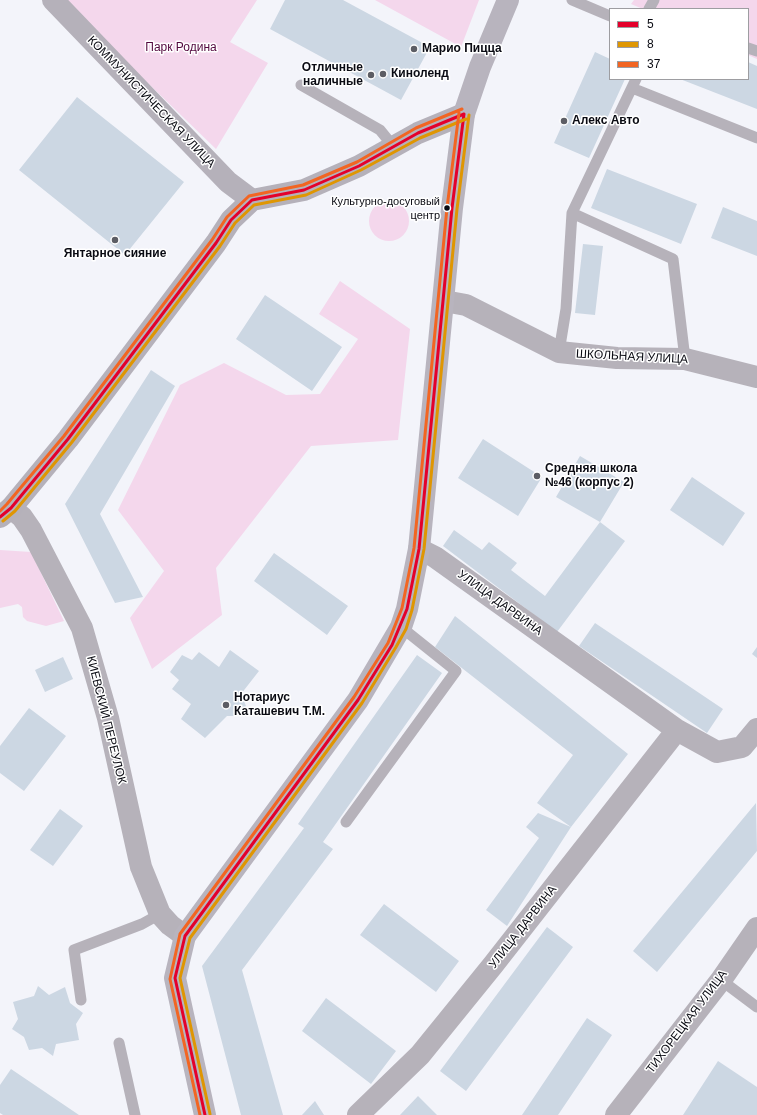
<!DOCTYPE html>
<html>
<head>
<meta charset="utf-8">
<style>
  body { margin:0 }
  #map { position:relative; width:757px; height:1115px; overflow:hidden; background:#f3f4fa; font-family:Arial,sans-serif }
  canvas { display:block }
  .legend { position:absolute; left:609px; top:8px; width:140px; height:72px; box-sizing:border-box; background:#fff; border:1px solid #9d9da1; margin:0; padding:5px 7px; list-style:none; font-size:12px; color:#0a0b13 }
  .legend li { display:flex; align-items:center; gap:8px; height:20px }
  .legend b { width:20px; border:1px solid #9d9da1 }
</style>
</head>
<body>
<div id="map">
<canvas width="757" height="1115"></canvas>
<ul class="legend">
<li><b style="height:5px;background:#e4002b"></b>5</li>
<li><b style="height:5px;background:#df9602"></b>8</li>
<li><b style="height:5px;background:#f26522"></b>37</li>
</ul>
</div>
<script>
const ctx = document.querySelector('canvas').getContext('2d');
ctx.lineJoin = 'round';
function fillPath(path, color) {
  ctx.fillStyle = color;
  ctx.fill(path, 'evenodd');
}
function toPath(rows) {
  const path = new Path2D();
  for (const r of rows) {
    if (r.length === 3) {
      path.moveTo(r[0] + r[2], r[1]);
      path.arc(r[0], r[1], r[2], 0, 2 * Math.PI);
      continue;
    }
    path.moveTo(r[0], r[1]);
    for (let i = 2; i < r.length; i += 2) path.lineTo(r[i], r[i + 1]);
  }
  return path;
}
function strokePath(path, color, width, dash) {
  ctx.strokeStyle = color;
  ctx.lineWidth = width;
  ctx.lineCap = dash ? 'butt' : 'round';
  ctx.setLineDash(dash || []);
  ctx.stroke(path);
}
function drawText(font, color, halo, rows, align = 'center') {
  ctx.font = font + ' Arial,sans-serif';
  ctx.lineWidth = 3;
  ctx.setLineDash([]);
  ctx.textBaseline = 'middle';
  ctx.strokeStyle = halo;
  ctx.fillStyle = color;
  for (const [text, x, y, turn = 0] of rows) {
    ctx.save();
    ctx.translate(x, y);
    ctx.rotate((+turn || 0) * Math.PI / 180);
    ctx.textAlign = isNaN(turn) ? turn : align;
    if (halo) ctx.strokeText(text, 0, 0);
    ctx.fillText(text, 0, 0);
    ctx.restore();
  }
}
fillPath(toPath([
  [62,0,257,0,230,42,268,63,216,149],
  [375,0,479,0,461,47],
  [634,0,757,0,757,59,748,55,748,9,643,9,631,4],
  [389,221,20],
  [340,281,410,329,398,440,311,446,216,568,222,615,152,669,130,618,164,571,118,510,180,385,224,363,286,395,320,394,358,339,319,314],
  [0,550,31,552,64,621,46,626,27,621,23,617,22,607,18,604,0,608]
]), '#f4d7ec');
fillPath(toPath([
  [285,0,343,0,430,47,401,100,270,29],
  [595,52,610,59,610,79,625,79,589,158,554,143],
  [748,62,757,66,757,109,680,79,748,79],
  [77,97,184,182,125,255,19,170],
  [607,169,697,204,681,244,591,208],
  [723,207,757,221,757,256,711,238],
  [583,244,603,246,595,315,575,313],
  [265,295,342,347,312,391,236,339],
  [151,370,175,386,100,514,143,597,115,603,65,504],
  [483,439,542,477,518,516,458,478],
  [580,456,624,482,600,522,556,497],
  [692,477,745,513,723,546,670,510],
  [600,522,625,541,557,632,443,546,454,530,482,550,489,542,517,563,511,570,545,596],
  [274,553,348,606,327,635,254,581],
  [455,616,628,754,571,827,537,803,573,755,435,647],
  [595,623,723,709,707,733,579,646],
  [757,647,757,658,752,654],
  [230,650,259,671,241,694,246,706,239,716,227,716,205,738,181,719,191,704,172,689,179,680,170,672,182,655,192,660,199,652,219,667],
  [417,655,442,673,323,842,333,849,242,970,283,1115,241,1115,202,966,304,828,298,824],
  [63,657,73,679,45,692,35,670],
  [29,708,66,736,24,791,0,773,0,746],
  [756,803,757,851,657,972,633,951],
  [60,809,83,826,53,866,30,850],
  [538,813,571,827,507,926,486,910,539,838,526,827],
  [384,904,459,961,436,992,360,935],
  [547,927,573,947,466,1091,440,1071],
  [38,986,49,995,65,987,70,1003,83,1013,76,1024,79,1040,56,1044,53,1056,42,1048,29,1050,24,1037,12,1029,18,1019,13,1002,34,996],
  [326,998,396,1051,371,1084,302,1031],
  [587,1018,612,1035,558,1115,522,1115],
  [718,1061,757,1087,757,1115,683,1115],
  [11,1069,79,1115,3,1115,0,1113,0,1085],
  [418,1096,437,1115,400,1115],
  [315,1101,324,1115,302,1115]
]), '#ccd7e3');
strokePath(toPath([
  [572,0,610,16],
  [649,9,654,0],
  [748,48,757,51],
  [301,85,380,130,393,146],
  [632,88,757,138],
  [572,213,673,259,685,359],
  [559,352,566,309,572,213,636,79],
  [346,822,456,671,401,627],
  [721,980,757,1007],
  [81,1000,74,950,142,924,160,914],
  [119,1043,135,1115]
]), '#b6b2ba', 11);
strokePath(toPath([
  [444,301,466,305,559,352,617,358,685,359,757,377],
  [11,508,22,517,31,530,82,628,108,718,141,867,160,914,170,925,185,936],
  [419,549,435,557,677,730,717,752,742,747,757,729],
  [358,1115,420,1055,493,965,677,730]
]), '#b6b2ba', 22);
strokePath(toPath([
  [616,1115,721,980,757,928]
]), '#b6b2ba', 22);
strokePath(toPath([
  [53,0,228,182,252,200],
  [0,517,11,508,68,439,216,243,231,220,252,200,304,190,359,166,418,133,464,114]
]), '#b5b1ba', 22);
strokePath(toPath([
  [205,1115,175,978,185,936,358,700,401,627,407,609,419,549,452,208,464,114,480,67,508,0]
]), '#b8b4be', 22);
strokePath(toPath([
  [0,517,11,508,68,439,216,243,231,220,252,200,304,190,359,166,418,133,464,114],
  [205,1115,175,978,185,936,358,700,392,645,407,609,419,549,452,208,464,114]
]), '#e4002b', 3);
strokePath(toPath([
  [3,521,15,511,72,442,220,246,235,223,254,205,306,195,361,170,420,138,466,119],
  [210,1114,180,978,190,938,362,703,396,647,406,629,412,610,424,549,457,209,469,115]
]), '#df9602', 3);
strokePath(toPath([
  [0,511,7,504,64,436,212,240,227,217,249,196,303,185,357,162,416,128,462,109],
  [200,1115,170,979,180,934,354,697,388,643,402,608,414,548,447,208,459,113]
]), '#f26522', 3);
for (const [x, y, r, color] of [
  [414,49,4,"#5c5d64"],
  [383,74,4,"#5c5d64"],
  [371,75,4,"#5c5d64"],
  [564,121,4,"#5c5d64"],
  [447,208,3.5,"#0a0b13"],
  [115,240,4,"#5c5d64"],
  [537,476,4,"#5c5d64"],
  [226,705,4,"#5c5d64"]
]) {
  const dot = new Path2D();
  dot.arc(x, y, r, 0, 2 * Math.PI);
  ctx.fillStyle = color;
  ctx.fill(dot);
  strokePath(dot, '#fff', 1.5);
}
drawText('11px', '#0a0b13', '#fff', [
  ["Культурно-досуговый",440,202],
  ["центр",440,216]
], 'right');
drawText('12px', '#53093f', '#fff', [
  ["Парк Родина",181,48]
]);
drawText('bold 12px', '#0a0b13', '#fff', [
  ["Марио Пицца",422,49],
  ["Отличные",363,68,"right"],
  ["наличные",363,82,"right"],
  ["Киноленд",391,74],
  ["Алекс Авто",572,121],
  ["Янтарное сияние",115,254,"center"],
  ["Средняя школа",545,469],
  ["№46 (корпус 2)",545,483],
  ["Нотариус",234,698],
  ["Каташевич Т.М.",234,712]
], 'left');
drawText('12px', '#0a0b13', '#fff', [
  ["КОММУНИСТИЧЕСКАЯ УЛИЦА",151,102,46],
  ["ШКОЛЬНАЯ УЛИЦА",632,357,3],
  ["УЛИЦА ДАРВИНА",500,603,36],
  ["КИЕВСКИЙ ПЕРЕУЛОК",106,720,76],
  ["УЛИЦА ДАРВИНА",523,927,-52],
  ["ТИХОРЕЦКАЯ УЛИЦА",687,1022,-53]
]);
</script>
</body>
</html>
